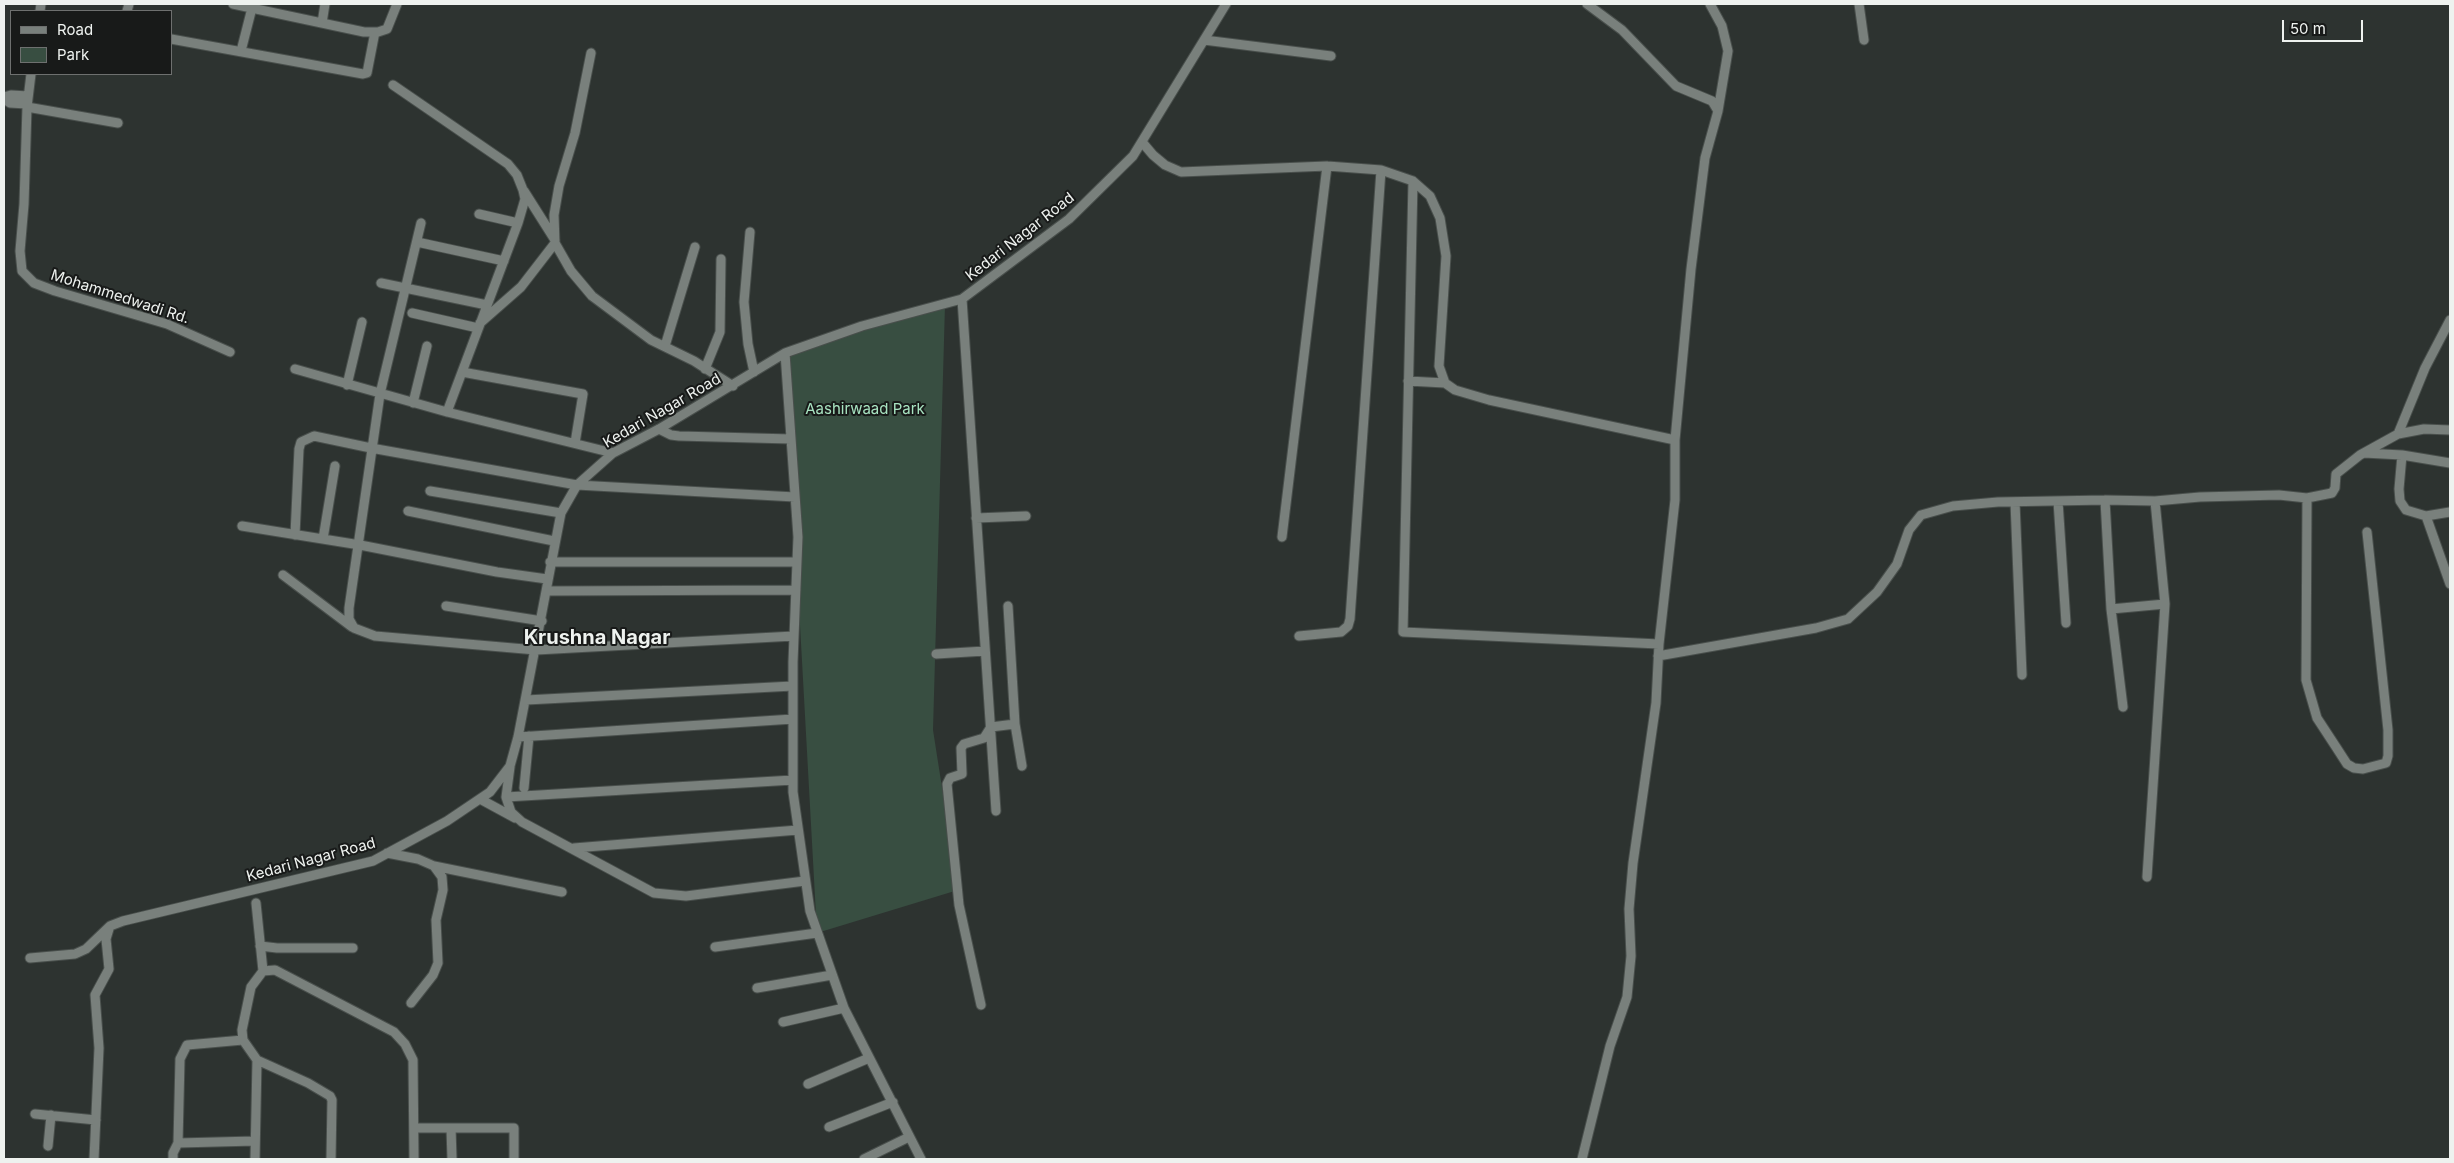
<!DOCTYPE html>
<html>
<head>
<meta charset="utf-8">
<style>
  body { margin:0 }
  #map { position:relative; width:2454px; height:1163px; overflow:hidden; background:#2d3330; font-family:Inter,sans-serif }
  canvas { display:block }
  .frame { position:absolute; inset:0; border:5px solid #eef2ef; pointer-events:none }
  .legend { position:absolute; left:10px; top:10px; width:162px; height:65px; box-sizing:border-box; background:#181a19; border:1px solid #6e706f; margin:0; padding:6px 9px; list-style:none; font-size:15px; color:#eef2ef }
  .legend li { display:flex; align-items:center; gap:10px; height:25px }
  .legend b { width:25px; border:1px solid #6e706f }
  .scale { position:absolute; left:2282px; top:20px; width:81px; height:22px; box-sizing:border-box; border:2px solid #eef2ef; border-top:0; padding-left:6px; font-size:15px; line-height:18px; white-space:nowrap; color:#eef2ef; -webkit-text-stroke:4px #181a19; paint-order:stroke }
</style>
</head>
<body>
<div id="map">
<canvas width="2454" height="1163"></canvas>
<div class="frame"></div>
<ul class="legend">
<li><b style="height:6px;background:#79807c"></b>Road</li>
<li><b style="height:14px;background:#384e41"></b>Park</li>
</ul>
<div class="scale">50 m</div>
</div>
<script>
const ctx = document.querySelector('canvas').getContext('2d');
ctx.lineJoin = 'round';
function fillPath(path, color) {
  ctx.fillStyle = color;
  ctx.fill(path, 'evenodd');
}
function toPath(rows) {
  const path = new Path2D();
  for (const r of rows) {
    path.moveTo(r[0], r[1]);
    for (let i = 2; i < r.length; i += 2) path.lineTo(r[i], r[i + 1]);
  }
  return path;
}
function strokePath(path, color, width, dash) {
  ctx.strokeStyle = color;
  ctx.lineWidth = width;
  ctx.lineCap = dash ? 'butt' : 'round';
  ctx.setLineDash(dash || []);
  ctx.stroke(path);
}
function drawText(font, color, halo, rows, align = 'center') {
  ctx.font = font + ' Inter,sans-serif';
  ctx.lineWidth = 4;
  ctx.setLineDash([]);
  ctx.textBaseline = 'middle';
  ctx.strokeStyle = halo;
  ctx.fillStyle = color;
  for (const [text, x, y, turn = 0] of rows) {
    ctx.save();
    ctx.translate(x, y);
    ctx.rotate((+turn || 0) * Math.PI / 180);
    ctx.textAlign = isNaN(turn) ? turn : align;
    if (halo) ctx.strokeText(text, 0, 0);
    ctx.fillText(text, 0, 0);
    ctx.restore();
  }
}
fillPath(toPath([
  [945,305,933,730,958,890,817,933,785,353]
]), '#384e41');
const street = toPath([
  [233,4,364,32,378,32,387,29,397,4],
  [1587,4,1622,30,1676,86,1712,101,1718,111],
  [1859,4,1864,40],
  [40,11,41,4],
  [127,11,129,4],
  [322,23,325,4],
  [171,39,363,74,367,73,375,32],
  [1204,40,1331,56],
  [241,51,252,8],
  [591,53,575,133,559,186,554,215,555,243,571,271,592,296,651,340,694,361,733,386],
  [31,74,27,107,24,204,20,251,22,271,34,283,55,291,167,324,230,352],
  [393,85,508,164,517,175,523,190,525,199,518,223,447,412],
  [4,97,11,95,28,96],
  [4,99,10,103,27,104],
  [27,107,118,123],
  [1142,142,1153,155,1165,165,1181,172,1327,166,1381,170,1413,181,1430,196,1440,218,1446,256,1439,366,1445,383,1455,390,1489,400,1675,440],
  [1413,181,1403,632,1659,644],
  [524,191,555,240],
  [479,214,518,223],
  [421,223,380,394,349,608,349,619,354,628,375,636,536,650,794,636],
  [750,232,744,302,748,344,754,372],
  [417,242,504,261],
  [381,283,487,305],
  [962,299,996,811],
  [412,313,478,328],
  [480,323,521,287,555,243],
  [665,346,695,247],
  [785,353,798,537,793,662,793,792,810,911,844,1008,921,1159],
  [295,369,447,412,613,453],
  [705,369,720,332,721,259],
  [462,372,583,394,575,443],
  [1408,381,1445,383],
  [347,385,362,322],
  [413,403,427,346],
  [659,429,671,435,679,436,791,439],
  [2398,434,2425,368,2450,320],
  [2364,453,2402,455,2450,463],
  [2402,455,2399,489,2400,501,2406,510,2426,516,2450,512],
  [430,491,561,513],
  [2307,498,2306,680,2317,718,2336,747,2347,764,2354,768,2363,769,2386,763,2388,756,2388,730,2367,532],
  [2105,500,2111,609,2165,604],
  [2058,501,2066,623],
  [2015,502,2022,675],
  [408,511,554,541],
  [2426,516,2450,584],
  [976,518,1026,516],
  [242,526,360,545,497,572,547,579],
  [295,535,299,449,301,442,314,436,371,448,577,485,795,497],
  [1282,537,1327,166],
  [323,539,335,466],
  [550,562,797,562],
  [283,575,352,627],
  [546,591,796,590],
  [446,606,542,621],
  [1008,606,1015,724,1022,766],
  [2111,609,2123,707],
  [1299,636,1341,632,1348,626,1350,619,1381,170],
  [936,654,985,651],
  [1658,656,1816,628,1848,619,1877,592,1897,564,1909,530,1921,515,1953,506,1998,502,2105,500,2155,501,2200,497,2279,495,2307,498,2332,493,2335,488,2336,474,2360,455,2398,434,2424,429,2450,430],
  [526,700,793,686],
  [518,737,793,719],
  [510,767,506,797,511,812,522,822,654,893,686,896,805,881],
  [524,788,529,736],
  [506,797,793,780],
  [480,799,515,818],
  [574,848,798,830],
  [387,853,418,859,434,866,442,877,443,890,436,920,438,963,433,975,411,1003],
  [434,866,562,892],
  [2147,877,2165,604,2155,501],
  [256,903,263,971],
  [260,946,277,948,353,948],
  [715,947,817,933],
  [30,958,75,954,86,949,110,926,123,921,373,861,447,821,490,792,510,766,518,737,561,513,577,485,613,453,659,429,785,353,862,326,962,299,1069,219,1133,156,1226,4],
  [757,988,832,975],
  [981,1005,959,905,947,784,950,778,962,774,961,748,964,744,984,738,991,727,1015,724],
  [783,1022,844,1008],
  [257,1060,243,1040,242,1030,251,987,263,971,275,970,394,1032,405,1044,413,1060,414,1159],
  [808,1084,869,1058],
  [35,1114,96,1120],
  [829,1127,893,1102],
  [414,1128,514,1128,514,1159],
  [451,1128,452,1159],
  [178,1143,180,1059,187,1045,243,1040],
  [48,1146,51,1115],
  [94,1159,99,1048,95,995,109,969,106,939,109,929],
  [173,1159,173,1153,178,1143,255,1141],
  [255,1159,257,1060,308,1083,330,1096,332,1100,331,1159],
  [864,1159,909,1137],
  [1582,1159,1610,1046,1627,997,1631,956,1629,909,1633,863,1656,703,1659,644,1675,500,1675,440,1691,269,1705,158,1718,111,1728,51,1722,26,1710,4]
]);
strokePath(street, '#494f4c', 11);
strokePath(street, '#79807c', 9);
drawText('15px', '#eef2ef', '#181a19', [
  ["Kedari Nagar Road",1020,237,-38],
  ["Mohammedwadi Rd.",120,297,18],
  ["Kedari Nagar Road",662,411,-30],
  ["Kedari Nagar Road",311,860,-15]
]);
drawText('15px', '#a8e3c1', '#181a19', [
  ["Aashirwaad Park",865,409]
]);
drawText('bold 20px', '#eef2ef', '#181a19', [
  ["Krushna Nagar",597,638]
]);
</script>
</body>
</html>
